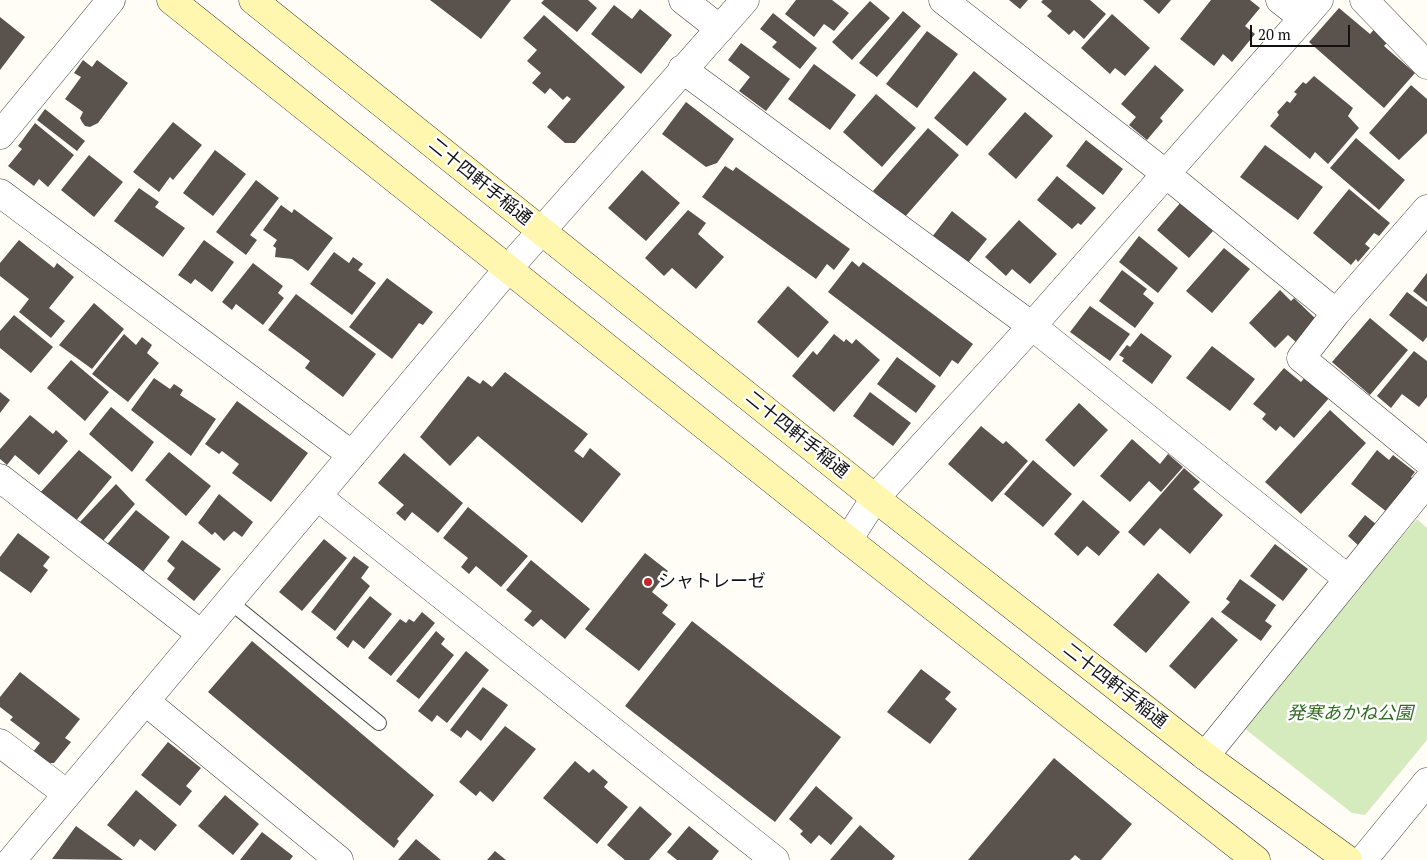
<!DOCTYPE html>
<html>
<head>
<meta charset="utf-8">
<style>
  body { margin:0 }
  #map { position:relative; width:1427px; height:860px; overflow:hidden; background:#fffdf5; font-family:"PT Serif",serif }
  canvas { display:block }
  .scale { position:absolute; left:1250px; top:25px; width:100px; height:22px; box-sizing:border-box; border:2px solid #111; border-top:0; padding-left:6px; font-size:15px; line-height:18px; white-space:nowrap; color:#111; -webkit-text-stroke:4px #fff; paint-order:stroke }
</style>
</head>
<body>
<div id="map">
<canvas width="1427" height="860"></canvas>
<div class="scale">20 m</div>
</div>
<script>
const ctx = document.querySelector('canvas').getContext('2d');
ctx.lineJoin = 'round';
function fillPath(path, color) {
  ctx.fillStyle = color;
  ctx.fill(path, 'evenodd');
}
function toPath(rows) {
  const path = new Path2D();
  for (const r of rows) {
    path.moveTo(r[0], r[1]);
    for (let i = 2; i < r.length; i += 2) path.lineTo(r[i], r[i + 1]);
  }
  return path;
}
function strokePath(path, color, width, dash) {
  ctx.strokeStyle = color;
  ctx.lineWidth = width;
  ctx.lineCap = dash ? 'butt' : 'round';
  ctx.setLineDash(dash || []);
  ctx.stroke(path);
}
function drawText(font, color, halo, rows, align = 'center') {
  ctx.font = font + ' "PT Serif","Noto Sans JP",serif';
  ctx.lineWidth = 5;
  ctx.setLineDash([]);
  ctx.textBaseline = 'middle';
  ctx.strokeStyle = halo;
  ctx.fillStyle = color;
  for (const [text, x, y, turn = 0] of rows) {
    ctx.save();
    ctx.translate(x, y);
    ctx.rotate((+turn || 0) * Math.PI / 180);
    ctx.textAlign = isNaN(turn) ? turn : align;
    if (halo) ctx.strokeText(text, 0, 0);
    ctx.fillText(text, 0, 0);
    ctx.restore();
  }
}
fillPath(toPath([
  [1417,519,1427,528,1427,740,1365,815,1352,813,1240,725]
]), '#d5ebbd');
fillPath(toPath([
  [430,0,511,0,481,39],
  [544,0,588,0,597,8,577,32,541,3],
  [796,0,832,0,849,13,834,31,824,24,814,37,785,14],
  [1009,0,1028,0,1020,9],
  [1043,0,1090,0,1106,14,1084,39,1074,30,1069,35,1047,16,1052,11,1041,2],
  [1143,0,1171,0,1159,14],
  [1211,0,1250,0,1260,8,1245,26,1255,34,1232,62,1223,54,1214,66,1180,39],
  [870,1,890,18,852,60,832,42],
  [614,5,632,19,640,9,672,35,641,74,591,34],
  [1339,8,1370,34,1379,24,1393,36,1384,46,1415,73,1384,108,1309,42],
  [903,11,921,26,877,77,859,63],
  [773,13,817,48,800,69,772,47,777,42,760,29],
  [1112,14,1150,48,1125,76,1115,68,1110,74,1081,48],
  [544,15,625,87,575,143,565,143,547,127,571,99,567,96,563,100,550,88,545,94,532,83,541,73,527,61,537,50,523,38],
  [0,17,25,37,0,70],
  [927,31,958,54,917,108,886,84],
  [741,43,790,79,766,111,739,91,750,77,728,60],
  [83,60,92,67,97,60,128,83,98,123,90,127,85,126,82,122,80,118,83,112,65,99,81,77,74,73],
  [814,64,856,95,830,130,788,99],
  [1155,65,1184,90,1160,118,1163,121,1147,140,1129,125,1136,117,1121,104],
  [974,71,1007,99,967,146,934,118],
  [1314,76,1353,108,1348,116,1359,128,1328,164,1315,152,1310,159,1270,126,1279,115,1277,112,1287,101,1290,103,1297,94,1294,92,1303,82,1306,84],
  [1411,85,1427,99,1427,133,1399,160,1369,133],
  [876,94,916,128,882,167,843,132],
  [686,102,734,139,717,163,706,167,662,134],
  [45,109,85,141,77,151,37,120],
  [1025,112,1053,136,1016,179,988,154],
  [173,122,202,145,173,180,170,177,159,192,133,172],
  [35,123,74,155,48,187,39,179,34,186,8,166,22,149,18,146],
  [928,128,959,155,904,218,873,191],
  [1356,138,1405,180,1379,210,1330,168],
  [1086,140,1123,169,1103,195,1066,166],
  [1265,145,1323,187,1298,220,1240,177],
  [215,150,246,174,213,216,183,193],
  [89,155,123,182,94,217,61,190],
  [725,166,733,171,736,167,850,249,834,270,827,264,816,279,702,197],
  [642,170,680,203,646,241,608,208],
  [1057,176,1096,208,1081,225,1078,223,1072,229,1037,200],
  [256,180,279,198,250,235,257,240,246,255,216,232],
  [139,188,159,202,155,207,185,228,163,257,114,221],
  [1349,189,1390,223,1379,236,1374,233,1365,244,1370,248,1358,262,1356,259,1351,265,1313,233],
  [1181,202,1213,231,1189,258,1157,230],
  [281,205,292,213,294,209,333,238,308,271,292,259,275,257,276,248,273,246,277,240,263,230],
  [688,210,706,223,698,234,724,257,696,289,672,268,664,276,645,258],
  [952,211,987,239,967,264,932,237],
  [1019,220,1057,254,1030,284,1012,269,1006,276,985,257],
  [1139,236,1178,268,1158,293,1119,262],
  [19,240,54,268,57,263,74,277,49,308,65,321,51,338,19,312,29,299,0,276,0,263],
  [204,240,234,262,212,292,195,279,191,284,178,275],
  [1224,248,1250,269,1212,313,1186,291],
  [334,252,349,263,353,257,363,264,358,270,376,283,352,315,310,284],
  [852,261,859,267,863,262,973,344,958,364,952,360,940,377,828,292],
  [253,263,283,286,278,293,284,298,263,325,236,304,232,310,222,302],
  [1122,270,1147,289,1143,294,1154,303,1135,328,1099,301],
  [1427,273,1427,302,1413,291],
  [387,278,433,312,423,325,419,323,392,359,349,327],
  [788,286,829,322,798,358,757,322],
  [1280,290,1291,301,1294,298,1318,321,1297,343,1288,335,1275,348,1249,323],
  [1407,292,1427,307,1427,337,1423,342,1389,315],
  [296,294,376,354,343,397,305,368,310,361,268,330],
  [94,303,124,329,92,369,59,345],
  [1090,306,1130,334,1110,361,1070,332],
  [14,315,53,347,31,373,0,348,0,331],
  [1370,318,1408,350,1370,395,1332,362],
  [1141,333,1172,356,1152,384,1122,361,1124,358,1119,355,1127,345,1130,347],
  [124,334,136,345,142,337,152,345,147,353,159,363,128,402,92,374],
  [834,334,844,342,846,339,852,344,856,339,880,360,834,412,792,376,813,351,817,355],
  [1212,346,1255,379,1230,411,1186,378],
  [1414,351,1427,361,1427,397,1419,407,1402,394,1391,408,1377,396],
  [897,357,936,386,916,413,877,384],
  [71,360,109,392,85,421,47,388],
  [1284,368,1301,382,1306,376,1330,397,1294,438,1280,426,1276,431,1262,419,1266,414,1253,404],
  [505,372,588,434,574,451,583,458,590,448,621,474,582,523,478,436,450,466,420,437,468,376,480,384,483,380,492,387],
  [154,378,170,389,174,384,183,390,180,395,216,419,191,456,131,410],
  [0,392,10,400,0,413],
  [870,392,911,423,893,446,853,416],
  [237,401,308,453,271,502,232,473,239,464,222,451,219,454,205,444],
  [1079,403,1108,430,1074,467,1045,440],
  [111,407,154,442,132,472,89,434],
  [1330,410,1366,443,1301,514,1265,482],
  [30,415,53,434,56,430,68,441,39,475,15,455,7,465,0,459,0,449],
  [981,426,1003,444,1006,441,1028,461,992,502,948,464],
  [1132,439,1160,464,1168,454,1183,467,1161,492,1149,481,1130,502,1100,476],
  [79,450,112,477,74,523,38,495],
  [1377,450,1389,460,1393,455,1415,472,1411,477,1413,479,1387,512,1351,484],
  [169,452,211,486,186,516,145,480],
  [404,453,463,503,438,533,412,512,405,521,396,513,404,505,378,483],
  [1033,460,1072,494,1043,527,1004,494],
  [1184,468,1200,482,1193,489,1223,515,1190,554,1160,528,1144,546,1128,532],
  [116,484,135,504,102,542,80,522],
  [219,494,253,522,242,537,234,531,224,541,215,532,212,535,198,523],
  [1083,500,1120,532,1099,556,1087,546,1078,556,1054,534],
  [468,507,528,556,501,587,476,566,469,574,461,567,468,558,443,538],
  [136,510,170,537,138,578,104,548],
  [1365,515,1377,525,1359,546,1348,536],
  [18,533,50,557,43,566,48,570,31,593,0,571,0,557],
  [324,539,347,558,302,611,279,592],
  [182,540,221,569,194,601,167,579,175,568,167,561],
  [1275,544,1308,569,1283,601,1250,576],
  [645,553,668,571,652,592,668,605,662,613,676,624,639,671,585,629],
  [354,556,369,567,361,578,370,586,335,631,311,612],
  [531,560,590,609,565,639,541,619,533,627,524,620,532,611,506,590],
  [1158,573,1190,602,1146,653,1113,625],
  [1240,579,1276,605,1265,621,1272,626,1261,641,1221,612,1230,602,1226,599],
  [370,596,392,614,364,649,353,640,348,648,336,638],
  [422,612,435,623,391,676,368,658,400,619,406,623,409,619,414,622],
  [1212,617,1238,640,1195,689,1169,666],
  [692,621,841,737,775,822,625,706],
  [436,631,445,639,441,644,454,655,419,699,396,681],
  [252,641,434,795,397,839,399,841,394,848,208,692],
  [466,651,489,670,447,723,437,715,432,722,418,711],
  [921,669,951,692,945,699,957,709,930,744,887,712],
  [20,672,80,719,65,738,71,742,54,763,48,763,33,752,40,743,10,720,13,717,0,707,0,697],
  [483,687,508,705,481,741,467,730,461,738,450,730],
  [505,726,536,749,493,802,480,791,476,796,459,782],
  [168,742,201,768,186,786,192,791,180,806,141,775],
  [1054,758,1132,824,1101,860,1081,860,1075,855,1070,860,968,860],
  [575,761,589,773,593,769,608,782,604,787,628,807,597,844,543,798],
  [816,786,853,818,831,845,819,835,811,844,800,834,803,831,789,819],
  [136,790,177,825,155,851,140,839,134,847,107,825],
  [225,795,259,824,233,855,198,826],
  [640,806,672,834,649,860,625,860,607,845],
  [860,825,895,856,892,860,830,860],
  [76,826,123,860,52,859],
  [689,826,719,851,712,860,677,860,667,852],
  [262,832,293,856,290,860,240,860],
  [416,839,441,860,398,860],
  [495,851,506,860,487,860]
]), '#5a524d');
const lane = toPath([
  [229,601,379,723]
]);
const street = toPath([
  [683,0,720,29],
  [943,0,1166,174,1336,313],
  [1280,0,1302,17],
  [1364,0,1427,65],
  [682,69,1032,326,1348,579],
  [0,135,111,0],
  [0,193,352,455],
  [1427,209,1336,313,1301,358,1427,461],
  [0,478,201,634],
  [317,496,775,860],
  [848,540,875,498,1032,326,1319,0],
  [145,701,339,860],
  [0,743,67,794],
  [1205,756,1427,482],
  [12,860,507,270,745,0],
  [1363,860,1427,782]
]);
const secondary = toPath([
  [171,0,848,540,1256,860],
  [253,0,875,498,1205,756,1348,860]
]);
strokePath(lane, '#444', 16);
strokePath(street, '#444', 29);
strokePath(secondary, '#333', 29);
strokePath(lane, '#fff', 14);
strokePath(street, '#fff', 28);
strokePath(secondary, '#fff6b0', 28);
for (const [x, y, r, color] of [
  [648,582,5,"#c4262e"]
]) {
  const dot = new Path2D();
  dot.arc(x, y, r, 0, 2 * Math.PI);
  ctx.fillStyle = color;
  ctx.fill(dot);
  strokePath(dot, '#fff', 2);
}
drawText('18px', '#111', '#fff', [
  ["二十四軒手稲通",480,182,39],
  ["二十四軒手稲通",797,435,39],
  ["二十四軒手稲通",1115,686,38]
]);
drawText('18px', '#111', '#fff', [
  ["シャトレーゼ",658,582]
], 'left');
drawText('italic 18px', '#2f6b1f', '#fff', [
  ["発寒あかね公園",1350,714]
]);
</script>
</body>
</html>
